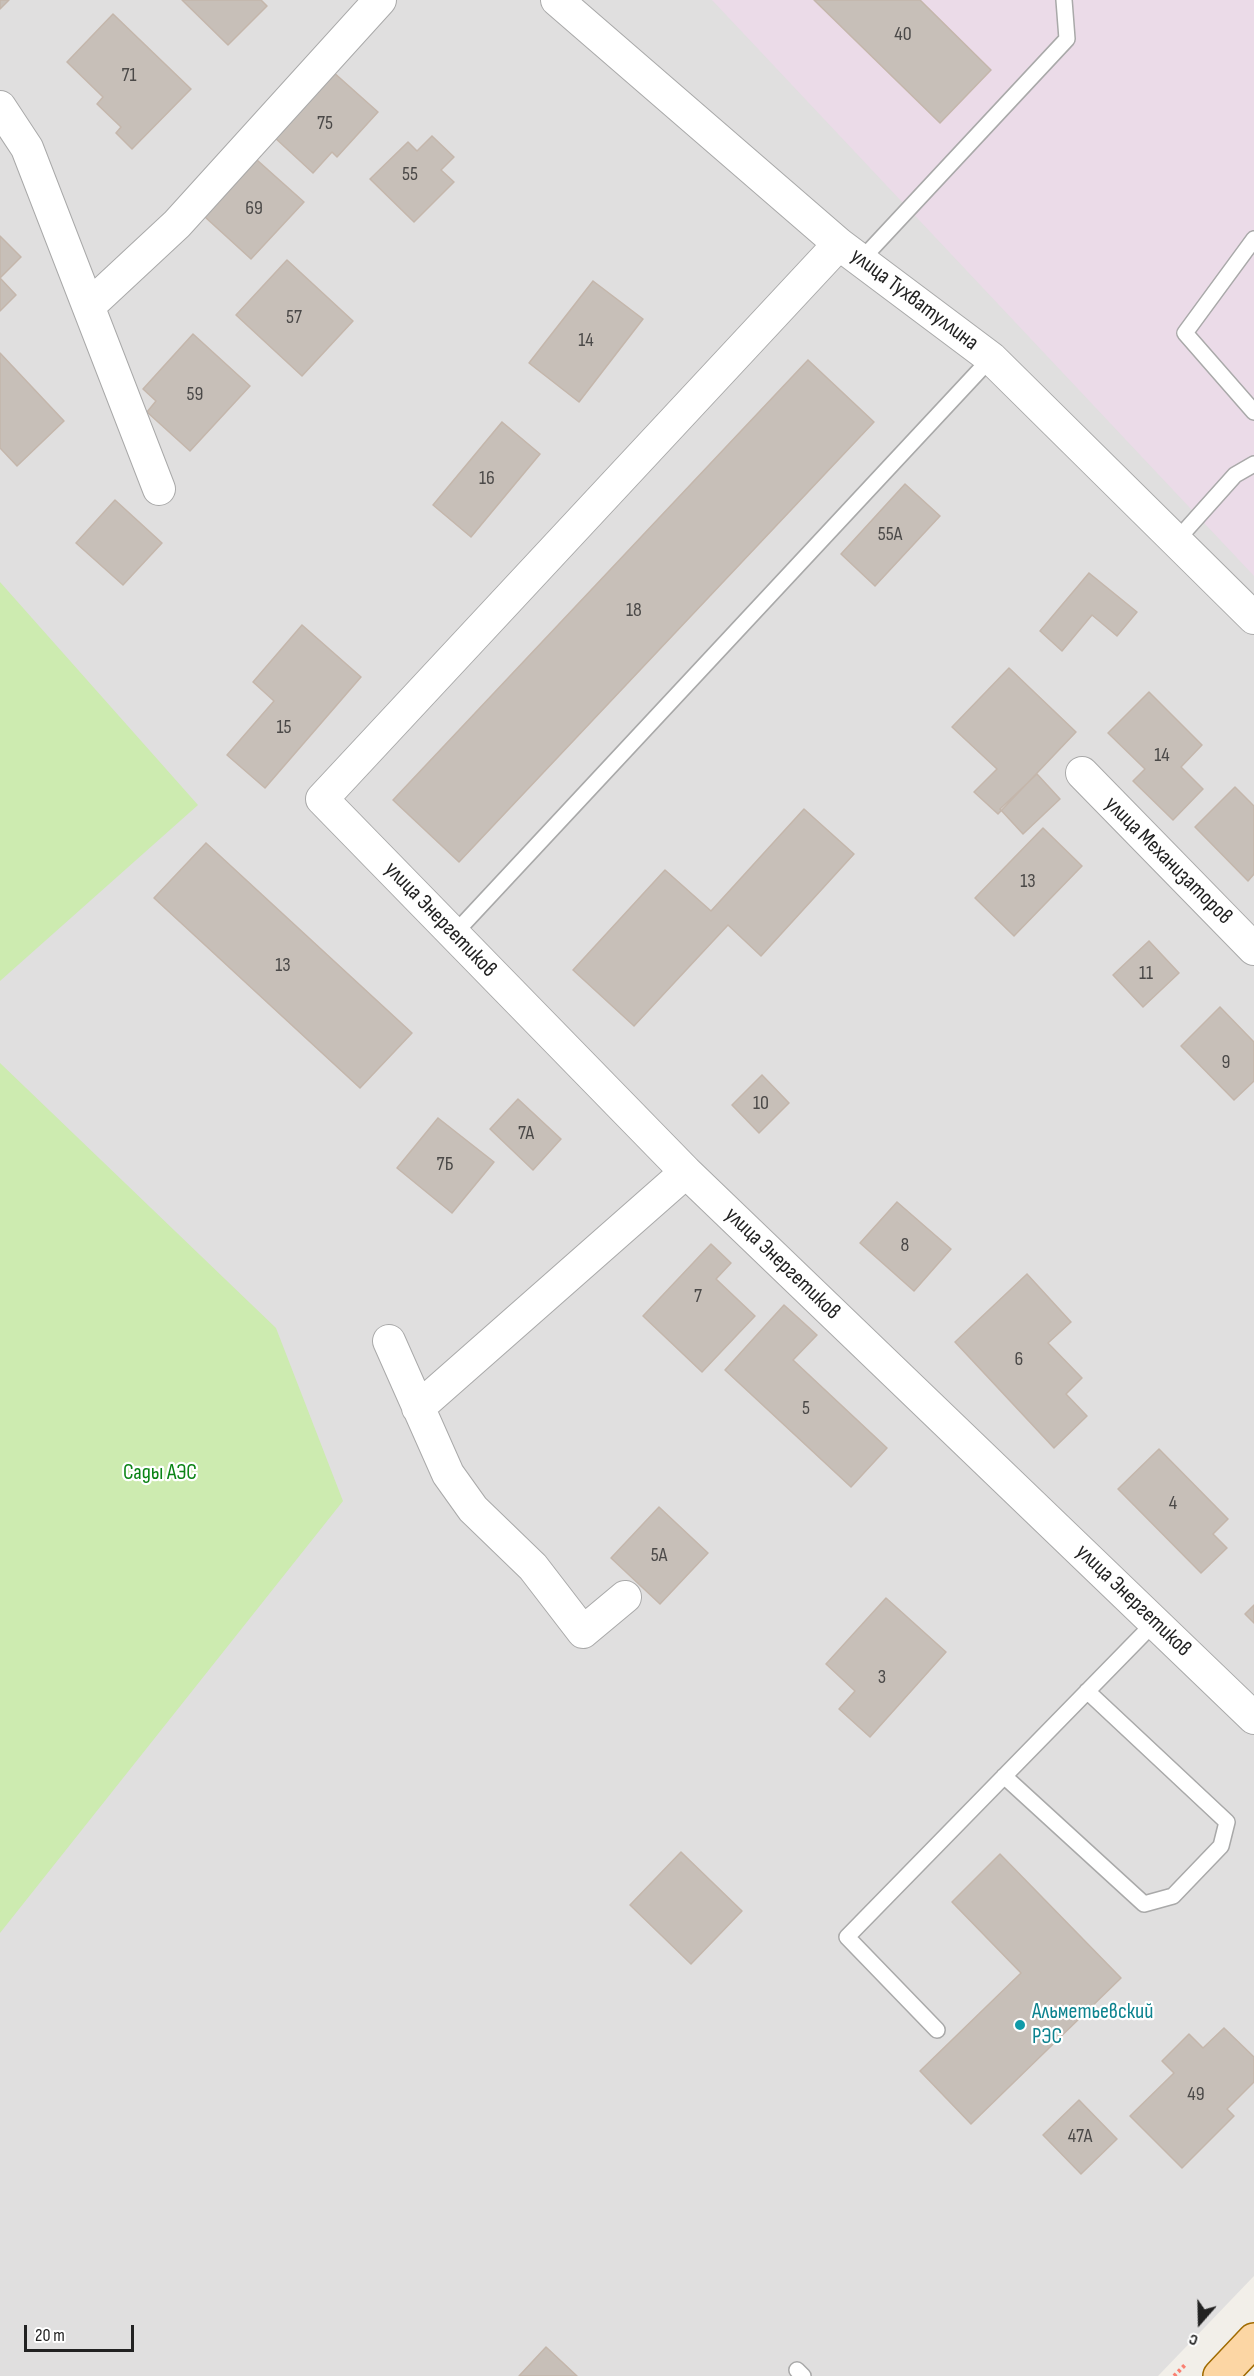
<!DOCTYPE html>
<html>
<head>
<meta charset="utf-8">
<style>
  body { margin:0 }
  #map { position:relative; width:1254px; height:2376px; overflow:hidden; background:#f2efe9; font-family:"Sofia Sans Condensed",sans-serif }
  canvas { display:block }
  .north { position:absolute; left:1170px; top:2292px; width:60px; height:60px; -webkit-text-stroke:4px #fff; paint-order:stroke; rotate:200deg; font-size:16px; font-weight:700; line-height:24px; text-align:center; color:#222 }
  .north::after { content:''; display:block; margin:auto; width:21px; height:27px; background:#222; clip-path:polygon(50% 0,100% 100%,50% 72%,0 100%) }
  .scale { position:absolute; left:24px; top:2325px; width:110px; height:27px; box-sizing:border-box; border:3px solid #222; border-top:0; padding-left:8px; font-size:18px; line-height:21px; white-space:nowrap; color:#222; -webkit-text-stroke:4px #fff; paint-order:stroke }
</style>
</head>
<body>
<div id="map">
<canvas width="1254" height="2376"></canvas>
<div class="north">С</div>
<div class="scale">20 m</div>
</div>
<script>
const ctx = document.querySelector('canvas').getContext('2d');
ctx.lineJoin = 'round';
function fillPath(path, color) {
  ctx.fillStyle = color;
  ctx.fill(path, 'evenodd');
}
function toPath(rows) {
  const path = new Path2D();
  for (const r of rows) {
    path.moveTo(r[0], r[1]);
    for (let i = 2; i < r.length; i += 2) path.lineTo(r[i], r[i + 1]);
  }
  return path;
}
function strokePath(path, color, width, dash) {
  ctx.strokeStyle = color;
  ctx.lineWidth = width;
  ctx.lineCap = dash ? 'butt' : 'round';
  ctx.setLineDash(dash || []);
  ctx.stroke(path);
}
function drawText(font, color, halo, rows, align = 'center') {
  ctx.font = font + ' "Sofia Sans Condensed",sans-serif';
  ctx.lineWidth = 4.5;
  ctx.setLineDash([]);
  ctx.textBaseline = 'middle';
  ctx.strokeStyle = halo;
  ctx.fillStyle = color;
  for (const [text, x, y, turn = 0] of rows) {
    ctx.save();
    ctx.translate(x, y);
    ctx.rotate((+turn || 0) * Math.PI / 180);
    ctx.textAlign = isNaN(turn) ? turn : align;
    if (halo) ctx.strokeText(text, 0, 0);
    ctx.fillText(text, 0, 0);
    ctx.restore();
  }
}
fillPath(toPath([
  [0,0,1254,0,1254,2276,1158,2376,0,2376]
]), '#e0dfdf');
fillPath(toPath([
  [712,0,1254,0,1254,576]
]), '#ebdbe8');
fillPath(toPath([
  [0,582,198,805,0,981],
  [0,1063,276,1328,343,1501,0,1933]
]), '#cdebb0');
const building = toPath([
  [0,0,9,0,0,9,0,0],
  [182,0,261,0,267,6,228,45,182,0],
  [814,0,920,0,991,70,940,123,814,0],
  [113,14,191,89,132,149,116,133,121,127,97,104,103,97,67,62,113,14],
  [332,71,378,112,337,157,332,152,313,173,273,136,332,71],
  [432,136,454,157,441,170,454,182,414,222,370,179,408,142,417,151,432,136],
  [257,160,304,202,251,259,205,217,257,160],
  [0,236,21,257,0,278,16,295,0,311,0,236],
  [287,260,353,321,302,376,236,315,287,260],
  [593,281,643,319,579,402,529,363,593,281],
  [193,334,250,386,190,451,147,412,156,401,143,389,193,334],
  [0,353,64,421,17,466,0,448,0,353],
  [808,360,874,422,459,862,393,800,808,360],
  [502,422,540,454,471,537,433,505,502,422],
  [905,484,940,516,875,586,841,554,905,484],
  [115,500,162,543,123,585,76,543,115,500],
  [1089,573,1137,612,1117,636,1092,615,1062,651,1040,631,1089,573],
  [302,625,361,677,265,788,227,755,274,701,253,682,302,625],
  [1009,668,1076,732,998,814,974,792,997,769,952,727,1009,668],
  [1149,692,1202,745,1181,767,1203,789,1173,820,1133,781,1145,769,1108,733,1149,692],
  [1037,774,1060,799,1023,834,1000,809,1037,774],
  [1235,787,1254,806,1254,874,1248,881,1195,827,1235,787],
  [804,809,854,854,761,956,728,925,634,1026,573,970,665,870,711,911,804,809],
  [1043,828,1082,866,1014,936,975,898,1043,828],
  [206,843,412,1033,360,1088,154,898,206,843],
  [1149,941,1179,973,1143,1007,1113,975,1149,941],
  [1220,1007,1254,1042,1254,1081,1234,1100,1181,1046,1220,1007],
  [762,1075,789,1103,759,1133,732,1105,762,1075],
  [518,1099,561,1139,533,1170,490,1129,518,1099],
  [438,1118,494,1162,452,1213,397,1168,438,1118],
  [897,1202,951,1249,914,1291,860,1243,897,1202],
  [711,1244,731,1263,716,1279,755,1316,702,1372,643,1316,711,1244],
  [1027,1274,1071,1322,1048,1343,1082,1378,1066,1394,1087,1416,1054,1448,955,1342,1027,1274],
  [784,1305,817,1335,793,1360,887,1448,851,1487,725,1370,784,1305],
  [1159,1449,1228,1519,1213,1534,1227,1548,1201,1573,1118,1489,1159,1449],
  [659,1507,708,1553,660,1604,611,1558,659,1507],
  [886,1598,946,1652,870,1737,839,1709,855,1691,826,1664,886,1598],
  [1254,1605,1254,1623,1245,1614,1254,1605],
  [681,1852,742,1911,691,1964,630,1905,681,1852],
  [1000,1854,1121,1978,971,2124,920,2071,1021,1973,952,1902,1000,1854],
  [1224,2028,1254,2057,1254,2082,1227,2109,1234,2116,1182,2168,1130,2116,1174,2073,1162,2061,1189,2034,1203,2048,1224,2028],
  [1079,2100,1117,2139,1081,2174,1043,2135,1079,2100],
  [546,2347,577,2376,519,2376,546,2347]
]);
fillPath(building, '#c7bfb8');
strokePath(building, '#c4b6ab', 1.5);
const service = toPath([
  [1254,239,1185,333,1254,412],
  [861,260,1067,39,1064,0],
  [1176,541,1235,475,1254,464],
  [454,934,991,358],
  [1004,1776,1144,1904,1173,1896,1221,1846,1227,1822,1087,1691],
  [937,2030,847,1937,1155,1622],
  [797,2370,803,2376]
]);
const minor = toPath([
  [557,0,839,244,991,358,1254,618],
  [0,107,27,148,159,489],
  [839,244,322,799,686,1172,1254,1718],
  [90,305,177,224,380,0],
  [1082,773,1254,949],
  [389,1341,448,1474,473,1509,533,1567,583,1632,625,1597],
  [418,1408,686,1172]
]);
const primary = toPath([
  [1220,2376,1254,2340]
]);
strokePath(service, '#a9a9a9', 18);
strokePath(minor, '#a9a9a9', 34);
strokePath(primary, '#a06b00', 36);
strokePath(toPath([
  [1174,2376,1186,2364]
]), '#fa8072', 4, [3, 3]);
strokePath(service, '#fff', 15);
strokePath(minor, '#fff', 32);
strokePath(primary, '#fcd6a4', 33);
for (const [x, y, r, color] of [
  [1020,2025,6,"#0f9aa8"]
]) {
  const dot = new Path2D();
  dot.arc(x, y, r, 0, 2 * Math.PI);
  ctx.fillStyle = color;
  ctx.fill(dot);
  strokePath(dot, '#fff', 2);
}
drawText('20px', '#4b4948', null, [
  ["40",903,35],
  ["71",129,76],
  ["75",325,124],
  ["55",410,175],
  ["69",254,209],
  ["57",294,318],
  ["14",586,341],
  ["59",195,395],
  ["16",487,479],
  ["55А",890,535],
  ["18",634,611],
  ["15",284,728],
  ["14",1162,756],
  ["13",1028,882],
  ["13",283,966],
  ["11",1146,974],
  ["9",1226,1063],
  ["10",761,1104],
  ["7А",526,1134],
  ["7Б",445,1165],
  ["8",905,1246],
  ["7",698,1297],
  ["6",1019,1360],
  ["5",806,1409],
  ["4",1173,1504],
  ["5А",659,1556],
  ["3",882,1678],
  ["49",1196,2095],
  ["47А",1080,2137]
]);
drawText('22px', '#222', '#fff', [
  ["улица Тухватуллина",914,300,37],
  ["улица Механизаторов",1168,861,45],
  ["улица Энергетиков",440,920,46],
  ["улица Энергетиков",782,1264,44],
  ["улица Энергетиков",1133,1601,44]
]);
drawText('22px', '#0c8416', '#fff', [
  ["Сады АЭС",160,1473]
]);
drawText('22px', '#0d838f', '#fff', [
  ["Альметьевский",1032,2012],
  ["РЭС",1032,2037]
], 'left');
</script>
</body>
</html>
